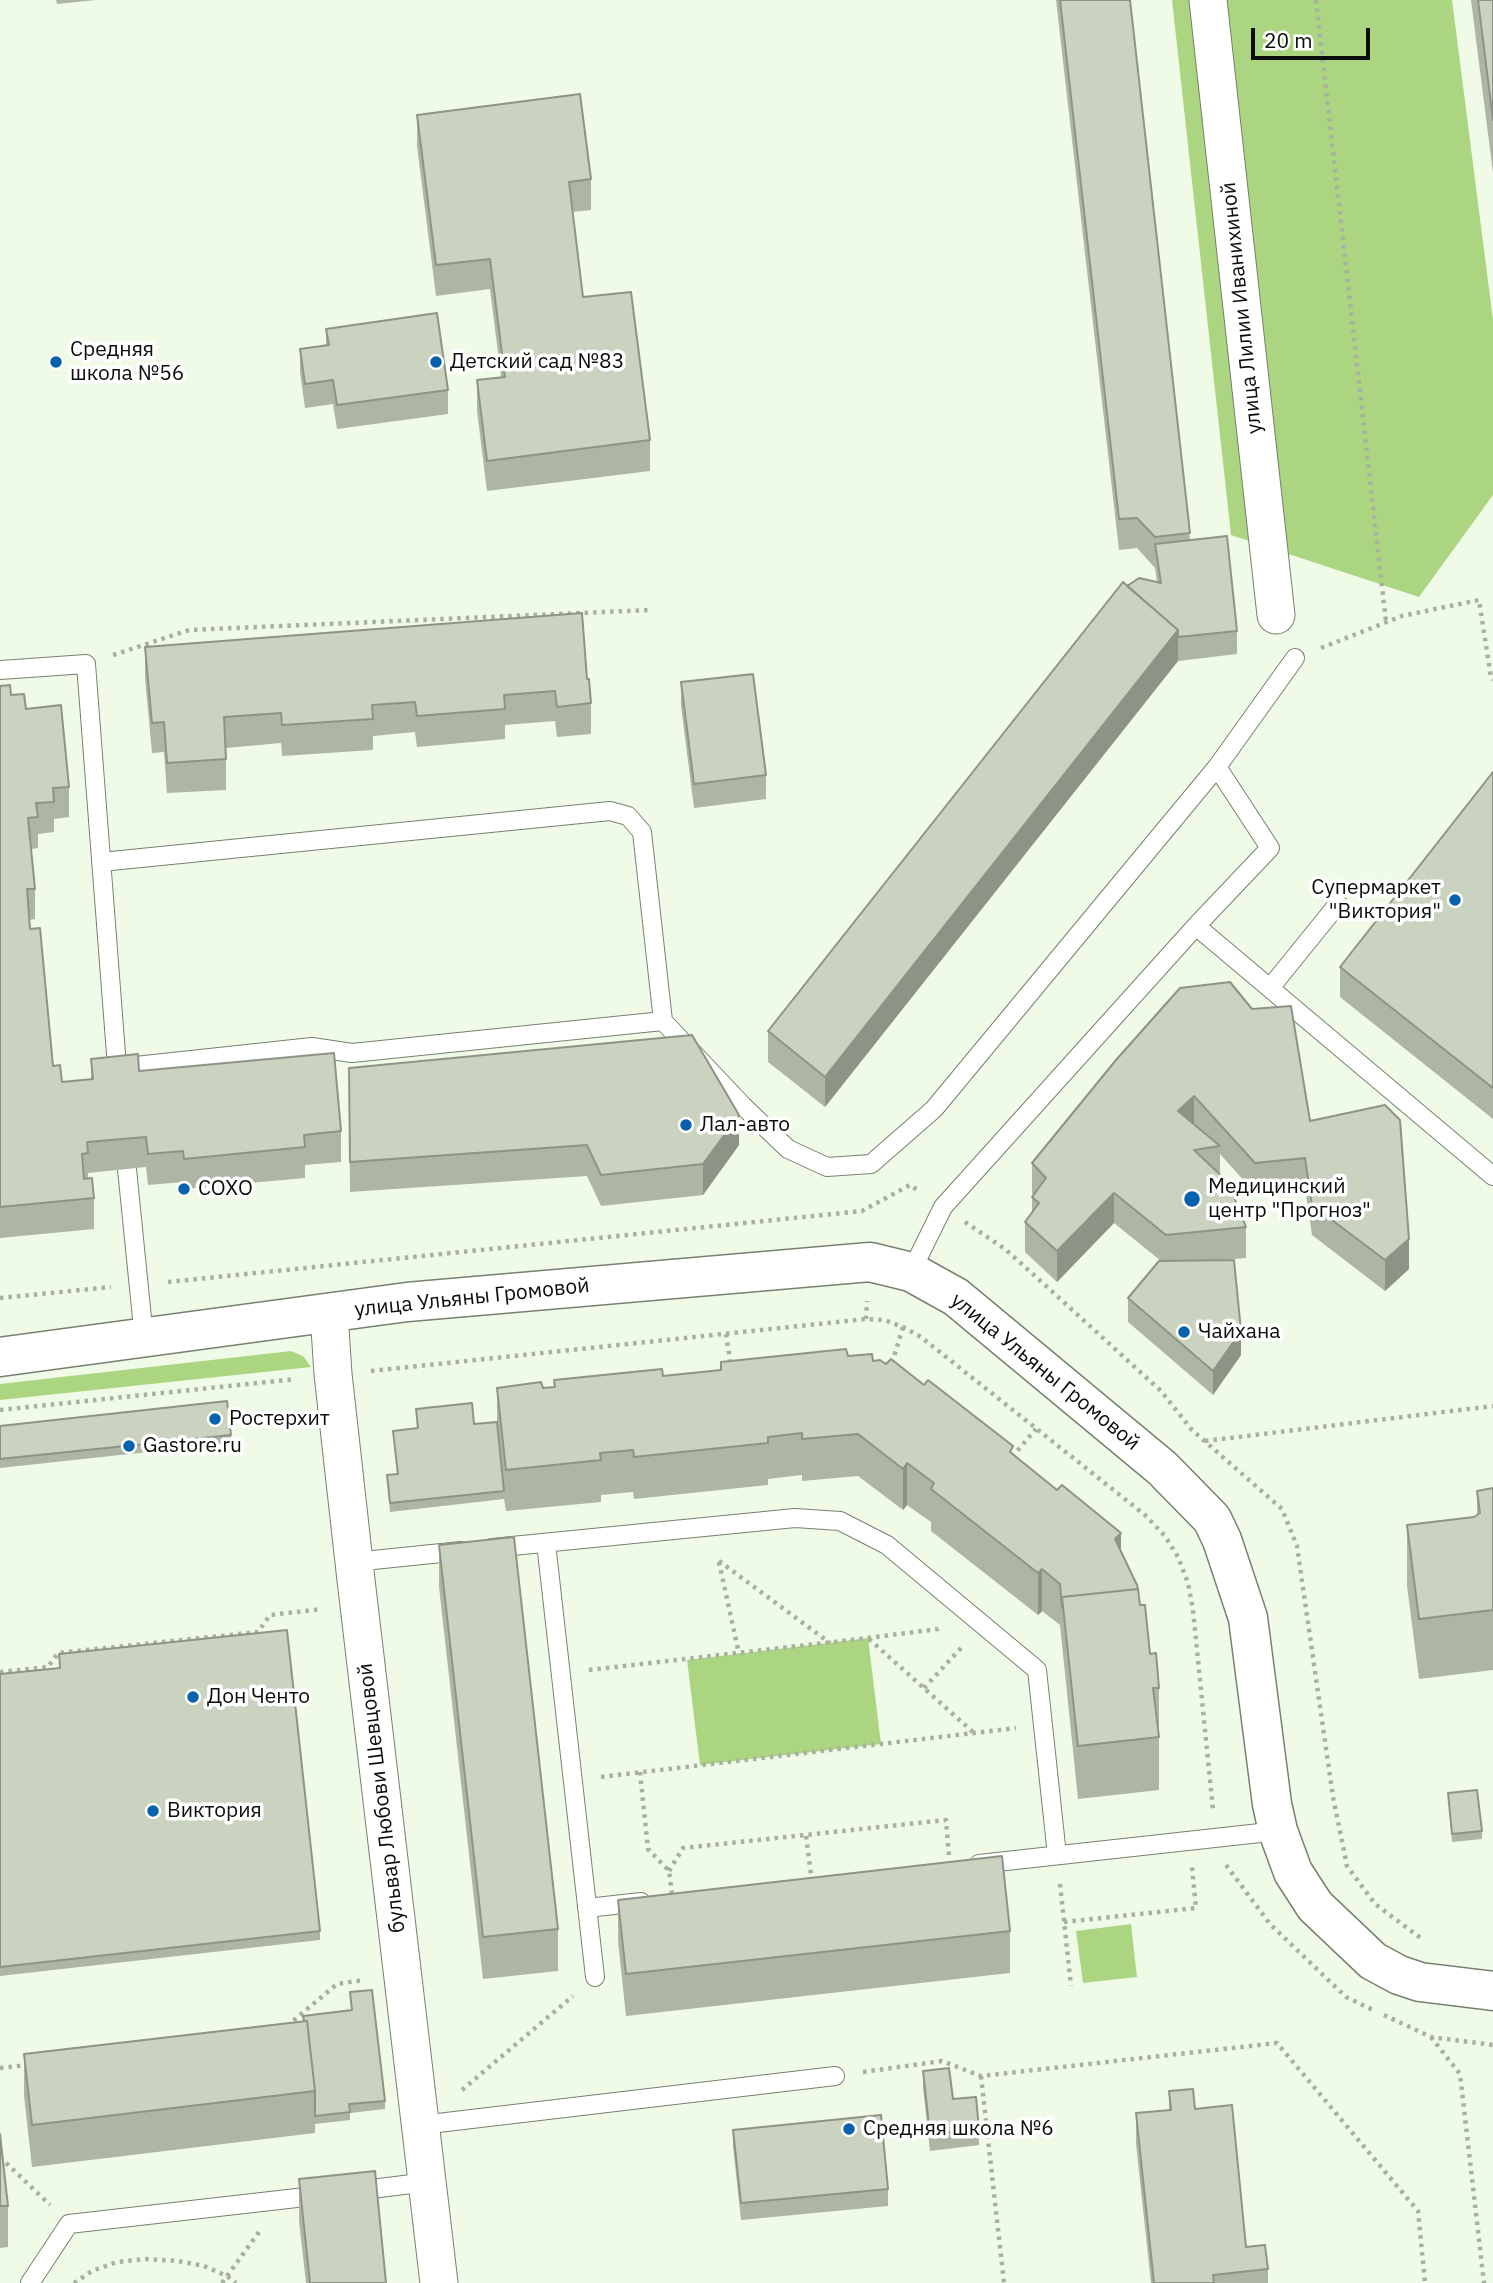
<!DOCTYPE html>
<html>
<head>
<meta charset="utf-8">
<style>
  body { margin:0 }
  #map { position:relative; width:1493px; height:2283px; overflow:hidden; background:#f0fbe7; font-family:"IBM Plex Sans",sans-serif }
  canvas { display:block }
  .scale { position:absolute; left:1251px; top:28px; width:119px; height:32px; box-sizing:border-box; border:4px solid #0b0e08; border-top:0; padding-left:9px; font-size:21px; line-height:24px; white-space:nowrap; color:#0b0e08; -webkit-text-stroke:5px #fff; paint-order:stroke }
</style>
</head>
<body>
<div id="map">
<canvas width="1493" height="2283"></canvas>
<div class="scale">20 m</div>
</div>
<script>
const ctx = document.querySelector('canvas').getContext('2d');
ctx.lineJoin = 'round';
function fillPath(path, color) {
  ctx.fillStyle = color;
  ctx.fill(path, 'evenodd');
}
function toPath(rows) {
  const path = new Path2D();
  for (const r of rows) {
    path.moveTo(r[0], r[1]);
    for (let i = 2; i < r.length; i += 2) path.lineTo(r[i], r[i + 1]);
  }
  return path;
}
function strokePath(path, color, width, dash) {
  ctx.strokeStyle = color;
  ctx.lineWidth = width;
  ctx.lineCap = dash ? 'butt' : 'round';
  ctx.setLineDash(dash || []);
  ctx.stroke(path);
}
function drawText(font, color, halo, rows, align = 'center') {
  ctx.font = font + ' "IBM Plex Sans",sans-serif';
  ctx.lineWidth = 7;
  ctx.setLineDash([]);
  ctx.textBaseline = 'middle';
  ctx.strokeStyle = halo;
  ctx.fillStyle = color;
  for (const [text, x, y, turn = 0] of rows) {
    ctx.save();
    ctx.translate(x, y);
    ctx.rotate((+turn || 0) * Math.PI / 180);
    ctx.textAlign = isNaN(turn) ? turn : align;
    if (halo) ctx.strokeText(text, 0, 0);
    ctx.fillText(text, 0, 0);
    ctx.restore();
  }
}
fillPath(toPath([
  [1172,0,1452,0,1493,320,1493,495,1419,597,1231,535],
  [291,1351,303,1356,311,1367,0,1400,0,1384],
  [868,1638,881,1744,700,1765,687,1660],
  [1131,1924,1137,1977,1083,1983,1076,1931]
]), '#acd581');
const service = toPath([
  [0,670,86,664,118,1080],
  [101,862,610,811,628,816,642,832,663,1021,743,1106,788,1149,827,1167,871,1164,934,1109,1217,767],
  [1196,926,1270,848,1217,767,1295,658],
  [1270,988,1338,904],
  [117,1068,312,1047,352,1053,663,1021],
  [127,1169,144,1338],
  [911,1272,943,1207,1196,926,1493,1176],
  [546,1543,595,1977],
  [492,1548,795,1518,840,1521,887,1545,1037,1670,1057,1855],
  [354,1562,461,1551],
  [979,1864,1278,1831],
  [587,1908,641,1902],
  [421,2125,835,2076],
  [355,2191,428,2182],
  [30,2283,69,2224,323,2195]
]);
const minor = toPath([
  [1208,0,1276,615],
  [329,1313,333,1374,356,1580,439,2283]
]);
const primary = toPath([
  [0,1357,407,1302,870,1262,911,1272,956,1297,1162,1468,1212,1519,1222,1540,1248,1618,1272,1804,1278,1831,1293,1872,1315,1906,1373,1961,1399,1975,1420,1982,1493,1991]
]);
strokePath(service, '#77816f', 20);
strokePath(minor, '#77816f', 39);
strokePath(primary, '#77816f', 41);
strokePath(toPath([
  [1316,0,1386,622],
  [1321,648,1402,616,1479,600,1491,678,1493,680],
  [113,655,189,630,650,610],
  [965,1222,1005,1249,1045,1285,1161,1391,1192,1430,1282,1509,1297,1546,1333,1797,1347,1866,1375,1904,1422,1939],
  [168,1282,862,1211,910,1185,920,1192],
  [0,1298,111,1287],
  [866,1319,867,1301],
  [726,1334,731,1367],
  [892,1363,903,1327],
  [371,1371,866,1319,884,1320,903,1327,921,1337,1145,1515,1165,1536,1178,1557,1188,1583,1193,1610,1213,1810],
  [0,1410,296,1379],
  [1205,1441,1493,1406],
  [1012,1457,1036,1429],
  [719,1561,830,1643],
  [719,1562,739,1654],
  [869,1639,974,1733],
  [589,1670,868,1638,938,1629,941,1627],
  [0,1672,48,1667,58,1653,258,1632,270,1615,322,1609],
  [924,1688,963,1646],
  [640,1772,648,1849,669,1871,672,1894],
  [601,1777,1016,1728],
  [806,1836,812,1882],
  [1226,1865,1270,1924,1346,1997,1373,2010],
  [669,1871,683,1848,946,1820,949,1856],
  [1060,1884,1071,1986],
  [1064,1922,1196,1908,1192,1867],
  [1384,2015,1431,2037,1493,2045],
  [287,2026,337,1984,364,1980],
  [1431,2037,1460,2074,1484,2283],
  [0,2068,27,2065],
  [863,2072,942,2061,981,2076,1277,2043,1418,2211,1425,2283],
  [981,2076,1004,2283],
  [462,2090,573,1996],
  [0,2157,50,2205],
  [74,2283,92,2271,117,2262,146,2259,178,2261,204,2266,227,2276,236,2283],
  [222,2283,259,2232]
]), '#a8b1a1', 4.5, [3.5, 5]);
strokePath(service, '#fff', 18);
strokePath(minor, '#fff', 37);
strokePath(primary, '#fff', 38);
fillPath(toPath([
  [56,0,96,0,57,4],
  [1056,0,1130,0,1190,540,1237,631,1237,654,1178,661,825,1107,768,1062,768,1031,1127,586,1157,582,1155,568,1137,548,1119,550],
  [1471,0,1493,0,1493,173],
  [417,115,591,179,591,210,572,212,583,297,650,440,650,471,487,491,477,411,477,380,501,377,490,289,436,296,417,146],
  [326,329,448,390,448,414,337,429,333,404,305,408,300,372,300,349,326,345],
  [145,647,587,679,591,703,591,734,557,737,555,721,505,725,505,739,417,747,415,732,373,736,373,750,282,756,281,743,226,748,226,790,167,793,164,752,152,753,145,678],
  [681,682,766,775,766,799,694,808,681,706],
  [0,686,26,709,69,787,69,817,54,819,54,832,38,834,38,848,31,849,35,889,35,919,29,920,30,929,53,1066,62,1082,91,1079,91,1059,139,1071,341,1131,341,1162,305,1165,305,1178,184,1189,183,1182,148,1185,146,1167,88,1173,88,1178,94,1198,94,1229,0,1238],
  [1493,772,1493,1119,1340,997,1340,967],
  [1116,1060,1310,1121,1409,1269,1385,1291,1312,1235,1305,1188,1255,1193,1220,1154,1220,1175,1246,1227,1246,1258,1223,1260,1241,1355,1213,1395,1128,1322,1128,1298,1161,1261,1114,1223,1057,1282,1025,1252,1025,1222,1032,1213,1032,1197,1033,1195,1032,1193,1032,1163],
  [349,1068,739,1145,703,1195,601,1206,587,1176,350,1192],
  [848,1356,873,1361,1013,1454,1121,1552,1140,1605,1150,1654,1159,1688,1159,1790,1078,1799,1060,1625,1042,1611,1038,1615,931,1531,931,1522,907,1505,903,1510,858,1476,802,1481,802,1475,768,1479,768,1485,634,1499,633,1492,601,1495,601,1502,506,1511,504,1499,390,1512,387,1475,397,1474,393,1431,417,1428,416,1409,474,1424,497,1422,497,1388,554,1387,554,1380,663,1376],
  [0,1426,231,1435,231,1443,0,1468],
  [1493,1488,1493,1670,1419,1679,1407,1586,1407,1525,1474,1517,1477,1515,1477,1491],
  [439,1545,558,1929,558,1971,483,1979,439,1587],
  [0,1674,320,1931,320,1940,0,1976],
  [1448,1793,1482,1831,1482,1839,1452,1842],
  [618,1900,1010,1931,1010,1973,626,2016,618,1941],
  [350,1992,385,2101,385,2109,350,2113,350,2120,315,2124,315,2133,32,2167,24,2096,24,2054,303,2021,351,2010],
  [923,2071,953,2099,979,2129,979,2145,930,2151,923,2087],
  [1169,2091,1195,2109,1246,2247,1268,2269,1268,2283,1151,2283,1136,2144,1136,2113,1169,2110],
  [733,2130,888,2189,888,2206,741,2220,733,2146],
  [0,2134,8,2206,8,2247,0,2248],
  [299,2179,386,2283,306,2283,299,2221]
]), '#adb5a4');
fillPath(toPath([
  [1178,630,1178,661,825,1107,825,1077],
  [1194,1096,1194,1126,1178,1111],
  [739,1115,739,1145,703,1195,703,1164],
  [1114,1193,1114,1223,1057,1282,1057,1251],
  [1409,1239,1409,1269,1385,1291,1385,1260],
  [1241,1331,1241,1355,1213,1395,1213,1371],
  [907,1463,907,1505,903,1510,903,1469],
  [1121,1533,1121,1575,1115,1539],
  [1042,1569,1042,1611,1038,1615,1038,1573]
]), '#8d9486');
const building = toPath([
  [1060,0,1130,0,1190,533,1155,537,1137,518,1119,519,1060,0],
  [1478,0,1493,0,1493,120,1478,0],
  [580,94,591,179,569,182,583,297,631,292,650,440,487,461,477,380,505,377,490,259,436,265,417,115,580,94],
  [437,313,448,390,337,405,333,380,305,384,300,349,329,345,326,329,437,313],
  [1227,536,1237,631,1178,637,1178,630,1127,586,1139,578,1161,583,1155,544,1227,536],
  [1123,582,1178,630,825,1077,768,1031,1123,582],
  [582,613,587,679,589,679,591,703,557,707,555,691,504,695,505,709,417,716,415,702,372,705,373,719,282,725,281,713,224,717,226,759,167,763,164,722,152,723,145,647,582,613],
  [753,674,766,775,694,784,681,682,753,674],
  [10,685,11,695,24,694,26,709,61,705,69,787,53,788,54,802,36,803,38,817,28,818,35,889,27,889,30,929,40,928,53,1066,60,1065,62,1082,93,1079,91,1059,138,1054,139,1071,334,1053,341,1131,304,1135,305,1147,184,1159,183,1151,148,1154,146,1137,87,1142,88,1153,82,1154,84,1179,92,1178,94,1198,0,1207,0,686,10,685],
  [1493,772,1493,1088,1340,967,1493,772],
  [1230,982,1252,1009,1291,1006,1310,1121,1385,1105,1400,1120,1409,1239,1385,1260,1312,1205,1305,1158,1255,1163,1194,1096,1178,1111,1220,1146,1194,1150,1228,1182,1246,1227,1166,1235,1114,1193,1057,1251,1025,1222,1039,1203,1032,1197,1046,1178,1032,1163,1116,1060,1180,988,1230,982],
  [692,1035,739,1115,703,1164,601,1175,587,1145,350,1162,349,1068,692,1035],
  [1234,1260,1241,1331,1213,1371,1128,1298,1159,1261,1234,1260],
  [846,1349,848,1356,872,1354,873,1361,880,1360,886,1364,891,1359,924,1385,928,1380,1013,1446,1010,1452,1057,1490,1062,1485,1121,1533,1115,1539,1137,1585,1138,1589,1062,1597,1062,1608,1060,1584,1042,1569,1038,1573,931,1489,934,1483,907,1463,903,1469,858,1434,802,1439,802,1433,768,1437,768,1443,634,1457,633,1450,600,1453,601,1460,506,1470,497,1388,541,1382,543,1388,555,1387,554,1380,662,1369,663,1376,721,1370,721,1362,846,1349],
  [227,1401,231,1435,0,1459,0,1426,227,1401],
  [472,1403,474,1424,497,1422,504,1491,390,1503,387,1475,398,1474,393,1431,418,1428,416,1409,472,1403],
  [1493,1488,1493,1610,1419,1619,1407,1525,1474,1517,1480,1513,1477,1491,1493,1488],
  [514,1537,558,1929,483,1937,439,1545,514,1537],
  [1138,1589,1140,1605,1145,1605,1150,1654,1156,1653,1159,1688,1153,1688,1159,1737,1078,1746,1062,1597,1138,1589],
  [287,1630,320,1931,0,1967,0,1674,60,1668,59,1654,287,1630],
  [1477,1790,1482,1831,1452,1834,1448,1793,1477,1790],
  [1002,1856,1010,1931,626,1974,618,1900,1002,1856],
  [372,1990,385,2101,349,2104,350,2112,315,2116,315,2091,307,2021,304,2021,303,2016,352,2010,350,1992,372,1990],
  [307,2021,315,2091,32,2125,24,2054,307,2021],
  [949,2068,953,2099,976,2097,979,2129,930,2134,923,2071,949,2068],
  [1193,2089,1195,2109,1232,2105,1246,2247,1265,2245,1268,2269,1213,2275,1214,2283,1154,2283,1136,2113,1171,2110,1169,2091,1193,2089],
  [881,2115,888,2189,741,2203,733,2130,881,2115],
  [0,2134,8,2206,0,2206,0,2134],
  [375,2171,386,2283,310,2283,299,2179,375,2171]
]);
fillPath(building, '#c9d3bf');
strokePath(building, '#8d9486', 2);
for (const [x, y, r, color] of [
  [56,362,7,"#0761ae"],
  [436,362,7,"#0761ae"],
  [1455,900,7,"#0761ae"],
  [686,1125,7,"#0761ae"],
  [184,1189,7,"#0761ae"],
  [1192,1199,9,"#0761ae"],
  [1184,1332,7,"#0761ae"],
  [215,1419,7,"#0761ae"],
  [129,1446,7,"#0761ae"],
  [193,1697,7,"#0761ae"],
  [153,1811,7,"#0761ae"],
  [849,2129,7,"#0761ae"]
]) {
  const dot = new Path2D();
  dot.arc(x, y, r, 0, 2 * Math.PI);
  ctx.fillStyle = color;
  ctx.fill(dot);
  strokePath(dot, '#fff', 2.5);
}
drawText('21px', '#0b0e08', '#fff', [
  ["улица Лилии Иванихиной",1242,308,-96],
  ["улица Ульяны Громовой",472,1298,-6],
  ["улица Ульяны Громовой",1045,1372,39],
  ["бульвар Любови Шевцовой",382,1798,-97]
]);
drawText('21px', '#0b0e08', '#fff', [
  ["Средняя",70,350],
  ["школа №56",70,374],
  ["Детский сад №83",450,362],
  ["Супермаркет",1441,888,"right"],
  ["\"Виктория\"",1441,912,"right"],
  ["Лал-авто",700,1125],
  ["Медицинский",1208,1187],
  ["центр \"Прогноз\"",1208,1211],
  ["СОХО",198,1189],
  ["Чайхана",1198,1332],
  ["Ростерхит",229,1419],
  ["Gastore.ru",143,1446],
  ["Дон Ченто",207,1697],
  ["Виктория",167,1811],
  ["Средняя школа №6",863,2129]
], 'left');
</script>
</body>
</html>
